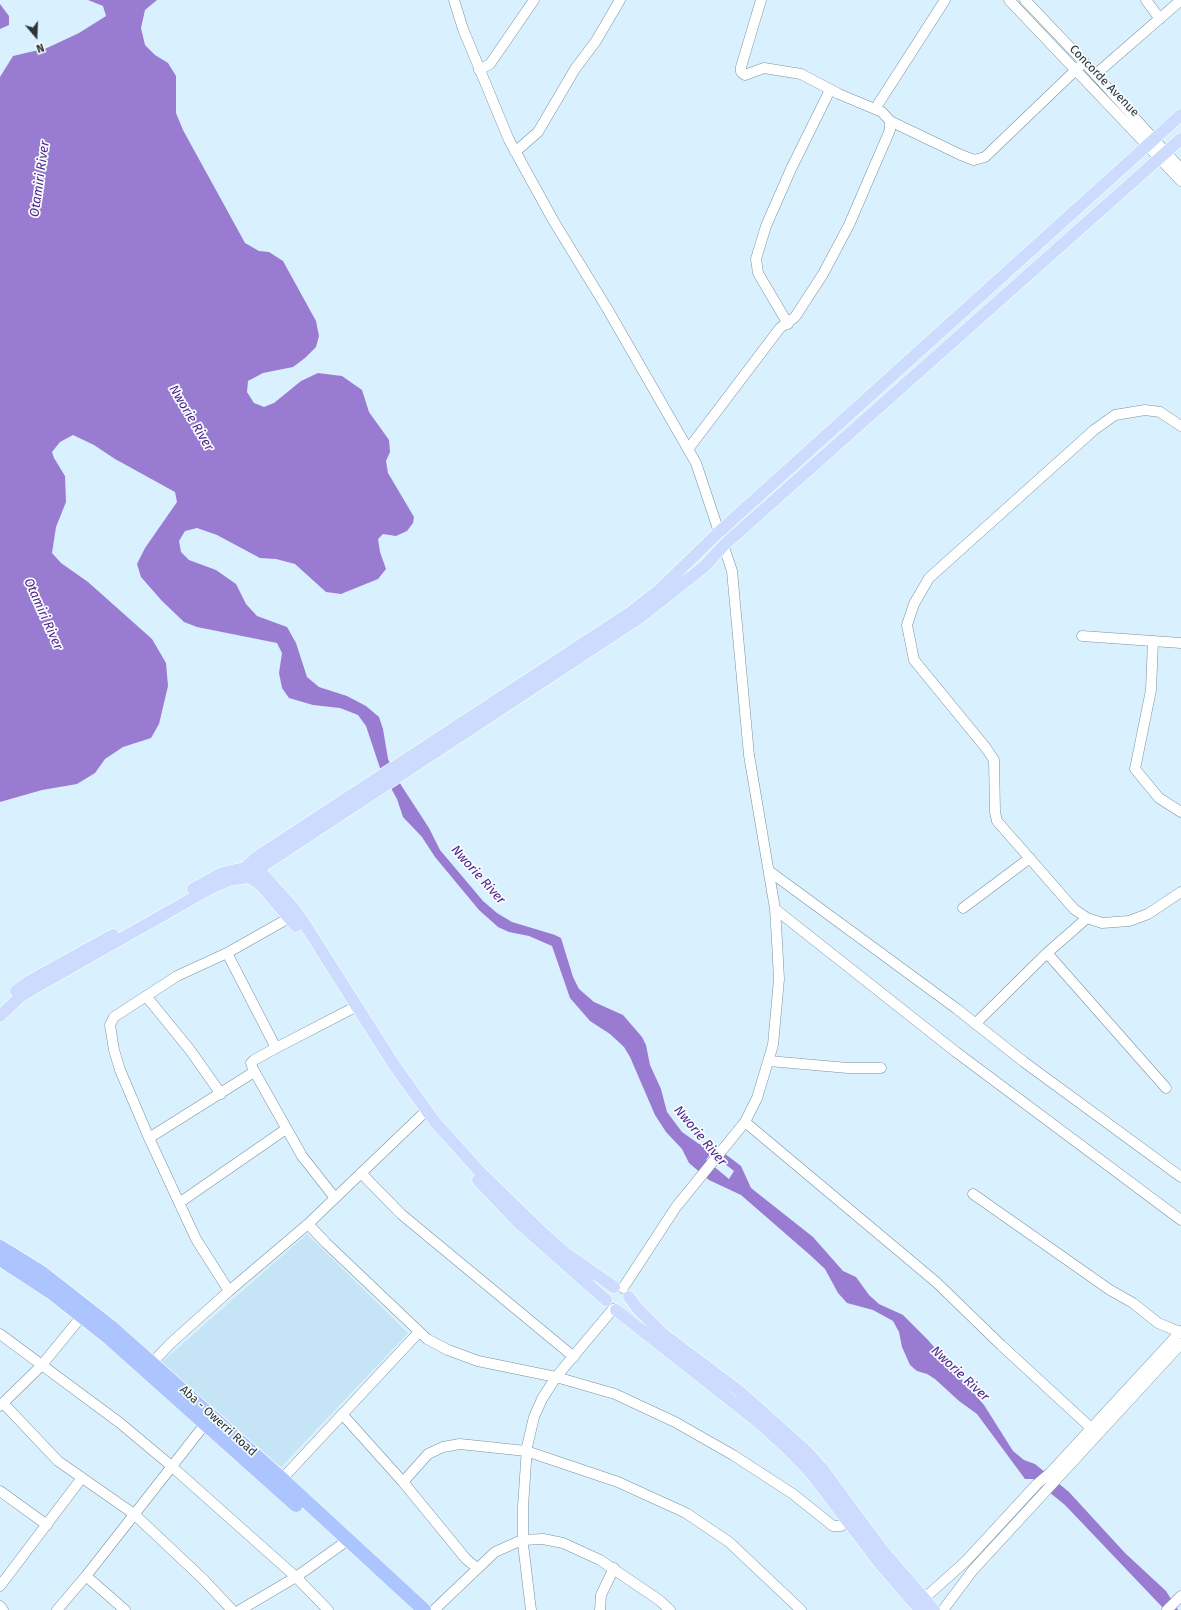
<!DOCTYPE html>
<html>
<head>
<meta charset="utf-8">
<style>
  body { margin:0 }
  #map { position:relative; width:1181px; height:1610px; overflow:hidden; background:#d9f1fe; font-family:"Fira Sans",sans-serif }
  canvas { display:block }
  .north { position:absolute; left:16px; top:16px; width:40px; height:40px; -webkit-text-stroke:3px #f6fbfd; paint-order:stroke; rotate:161deg; font-size:11px; font-weight:700; line-height:16px; text-align:center; color:#2b3439 }
  .north::after { content:''; display:block; margin:auto; width:14px; height:18px; background:#2b3439; clip-path:polygon(50% 0,100% 100%,50% 72%,0 100%) }
</style>
</head>
<body>
<div id="map">
<canvas width="1181" height="1610"></canvas>
<div class="north">N</div>
</div>
<script>
const ctx = document.querySelector('canvas').getContext('2d');
ctx.lineJoin = 'round';
function fillPath(path, color) {
  ctx.fillStyle = color;
  ctx.fill(path, 'evenodd');
}
function toPath(rows) {
  const path = new Path2D();
  for (const r of rows) {
    path.moveTo(r[0], r[1]);
    for (let i = 2; i < r.length; i += 2) path.lineTo(r[i], r[i + 1]);
  }
  return path;
}
function strokePath(path, color, width, dash) {
  ctx.strokeStyle = color;
  ctx.lineWidth = width;
  ctx.lineCap = dash ? 'butt' : 'round';
  ctx.setLineDash(dash || []);
  ctx.stroke(path);
}
function drawText(font, color, halo, rows, align = 'center') {
  ctx.font = font + ' "Fira Sans",sans-serif';
  ctx.lineWidth = 3.5;
  ctx.setLineDash([]);
  ctx.textBaseline = 'middle';
  ctx.strokeStyle = halo;
  ctx.fillStyle = color;
  for (const [text, x, y, turn = 0] of rows) {
    ctx.save();
    ctx.translate(x, y);
    ctx.rotate((+turn || 0) * Math.PI / 180);
    ctx.textAlign = isNaN(turn) ? turn : align;
    if (halo) ctx.strokeText(text, 0, 0);
    ctx.fillText(text, 0, 0);
    ctx.restore();
  }
}
fillPath(toPath([
  [307,1234,408,1333,281,1467,162,1362]
]), '#c5e4f5');
fillPath(toPath([
  [88,0,157,0,145,10,141,28,145,45,155,55,168,63,176,76,176,113,183,130,245,243,259,251,269,252,283,261,316,321,319,336,316,347,305,358,293,367,263,373,248,381,247,392,254,403,264,407,274,403,301,381,318,373,342,376,362,390,369,412,389,440,390,452,386,461,388,473,414,517,413,523,407,531,396,536,383,534,378,539,380,552,386,569,378,579,341,594,326,592,295,564,276,559,260,558,217,535,197,528,185,531,179,541,181,552,189,560,216,570,236,584,246,604,257,616,287,627,296,643,307,677,319,687,347,696,366,706,379,717,383,729,388,759,401,785,429,828,440,850,483,901,497,913,512,922,555,935,561,938,573,977,579,989,594,1002,623,1015,642,1037,646,1045,650,1065,661,1089,667,1112,682,1132,699,1144,716,1147,741,1166,751,1188,813,1237,843,1271,856,1277,869,1295,879,1304,903,1315,928,1340,984,1405,1013,1451,1024,1460,1035,1464,1069,1492,1125,1553,1166,1591,1178,1610,1165,1610,1065,1505,1033,1479,1025,1479,977,1414,959,1401,935,1379,927,1374,917,1371,910,1365,902,1347,899,1332,893,1321,873,1310,847,1303,838,1293,825,1269,810,1255,741,1195,709,1180,689,1163,682,1149,666,1132,655,1115,630,1057,624,1047,610,1034,590,1021,570,998,552,946,529,936,509,932,498,927,479,910,435,857,422,837,403,817,397,799,380,768,366,726,358,715,340,708,313,705,289,698,282,688,279,673,282,653,277,643,197,627,184,622,162,601,141,577,137,564,145,548,177,502,175,492,115,459,94,445,73,435,60,442,52,452,54,458,65,476,66,502,56,527,52,553,61,563,88,582,152,639,166,663,168,686,159,724,151,738,123,747,105,759,95,773,77,784,42,790,0,802,0,77,13,56,47,48,79,33,106,16,103,6],
  [711,1153,734,1171,729,1179,706,1160],
  [0,4,9,16,9,25,0,29]
]), '#997bd2');
const minor = toPath([
  [454,0,463,29,509,140,553,220,608,310,696,463,732,571,749,755,775,909,777,941,779,979,773,1045,757,1098,745,1122,676,1207,623,1288],
  [1009,0,1181,181],
  [1025,0,1084,62,1181,169],
  [1146,0,1160,19],
  [479,70,490,64,534,0],
  [1096,74,1181,0],
  [875,109,945,0],
  [890,121,961,155,974,160,985,157,1084,62],
  [515,152,538,132,575,69,596,41,620,0],
  [788,324,758,273,756,259,766,226,791,169,830,90],
  [1181,426,1160,412,1145,410,1115,415,1094,430,929,578,914,604,907,625,914,660,986,748,994,760,995,812,997,821,1074,909,1087,918,1102,923,1129,921,1148,914,1181,892],
  [689,448,780,328,795,317,823,274,849,225,890,130,890,121,882,112,839,94,801,74,764,68,745,75,741,72,741,67,761,0],
  [1082,636,1181,643],
  [1153,641,1151,690,1135,769,1159,798,1181,812],
  [769,871,957,1009,1024,1062,1181,1177],
  [963,908,1030,858],
  [775,909,956,1052,1181,1220],
  [227,953,276,1048],
  [1047,953,1166,1088],
  [146,996,190,1050,221,1094],
  [975,1024,1047,953,1087,918],
  [769,1061,848,1068,881,1068],
  [745,1122,936,1282,1001,1345,1090,1427],
  [149,1138,254,1072],
  [361,1173,401,1214,574,1357],
  [973,1194,1110,1290,1133,1303,1158,1323,1180,1332],
  [335,1198,302,1156,253,1069,251,1063,254,1060,276,1048,357,1006],
  [179,1203,286,1129],
  [308,1224,326,1243,427,1339,448,1350,478,1361,556,1377,615,1394,675,1422,733,1455,793,1494,833,1526,841,1526,854,1518],
  [229,1291,196,1239,149,1138,120,1070,114,1050,110,1025,114,1017,177,976,227,953,296,914],
  [0,1334,120,1423,169,1464,296,1577,328,1610],
  [148,1367,171,1343,229,1291,308,1224,426,1111],
  [3,1403,58,1461,134,1514,203,1579,232,1610],
  [0,1406,41,1366,86,1311],
  [342,1414,403,1482,466,1559,477,1568],
  [282,1479,419,1332],
  [403,1482,428,1454,443,1447,460,1444,526,1451,618,1482,686,1513,729,1542,801,1610],
  [0,1491,47,1525],
  [86,1576,125,1610],
  [0,1586,81,1479],
  [919,1603,966,1561,1037,1484,1050,1473,1181,1331],
  [0,1606,3,1610],
  [57,1610,86,1576,209,1419],
  [240,1610,296,1577,341,1545],
  [434,1610,495,1552,522,1540,543,1539,563,1543,600,1560,659,1600,670,1610],
  [531,1610,523,1544,523,1507,527,1447,534,1417,542,1399,556,1377,613,1309],
  [600,1610,601,1595,614,1568],
  [943,1610,973,1570,1181,1344],
  [1167,1610,1181,1596]
]);
const major = toPath([
  [245,868,257,857,631,612,658,591,719,532,1181,115],
  [247,871,249,877,261,885,296,926],
  [193,889,222,873,245,868,260,871,294,909,304,923,394,1065,435,1122,480,1172,545,1235,565,1253,614,1287],
  [16,991,30,981,113,935],
  [0,1016,20,997,36,987,209,889,229,880,249,877,260,871,264,865,296,844,639,618,705,566,724,545,1181,139],
  [478,1180,519,1223,606,1300],
  [629,1297,638,1309,663,1334,739,1391,807,1452,821,1467,883,1551,934,1610],
  [616,1310,757,1421,787,1448,811,1473,881,1565,920,1610]
]);
const highway = toPath([
  [0,1247,42,1273,111,1327,282,1479,424,1610],
  [0,1259,51,1292,108,1337,296,1505]
]);
strokePath(minor, '#7b919d', 11);
strokePath(major, '#fff', 13);
strokePath(highway, '#fff', 15);
strokePath(minor, '#fff', 10);
strokePath(major, '#cddcfe', 12);
strokePath(highway, '#acc5fe', 14);
drawText('12px', '#2b3439', '#f6fbfd', [
  ["Concorde Avenue",1104,81,46],
  ["Aba - Owerri Road",218,1421,42]
]);
drawText('italic 13px', '#51248b', '#f6fbfd', [
  ["Otamiri River",40,179,-82],
  ["Nworie River",191,418,59],
  ["Otamiri River",43,614,66],
  ["Nworie River",478,875,48],
  ["Nworie River",700,1136,50],
  ["Nworie River",960,1374,43]
]);
</script>
</body>
</html>
